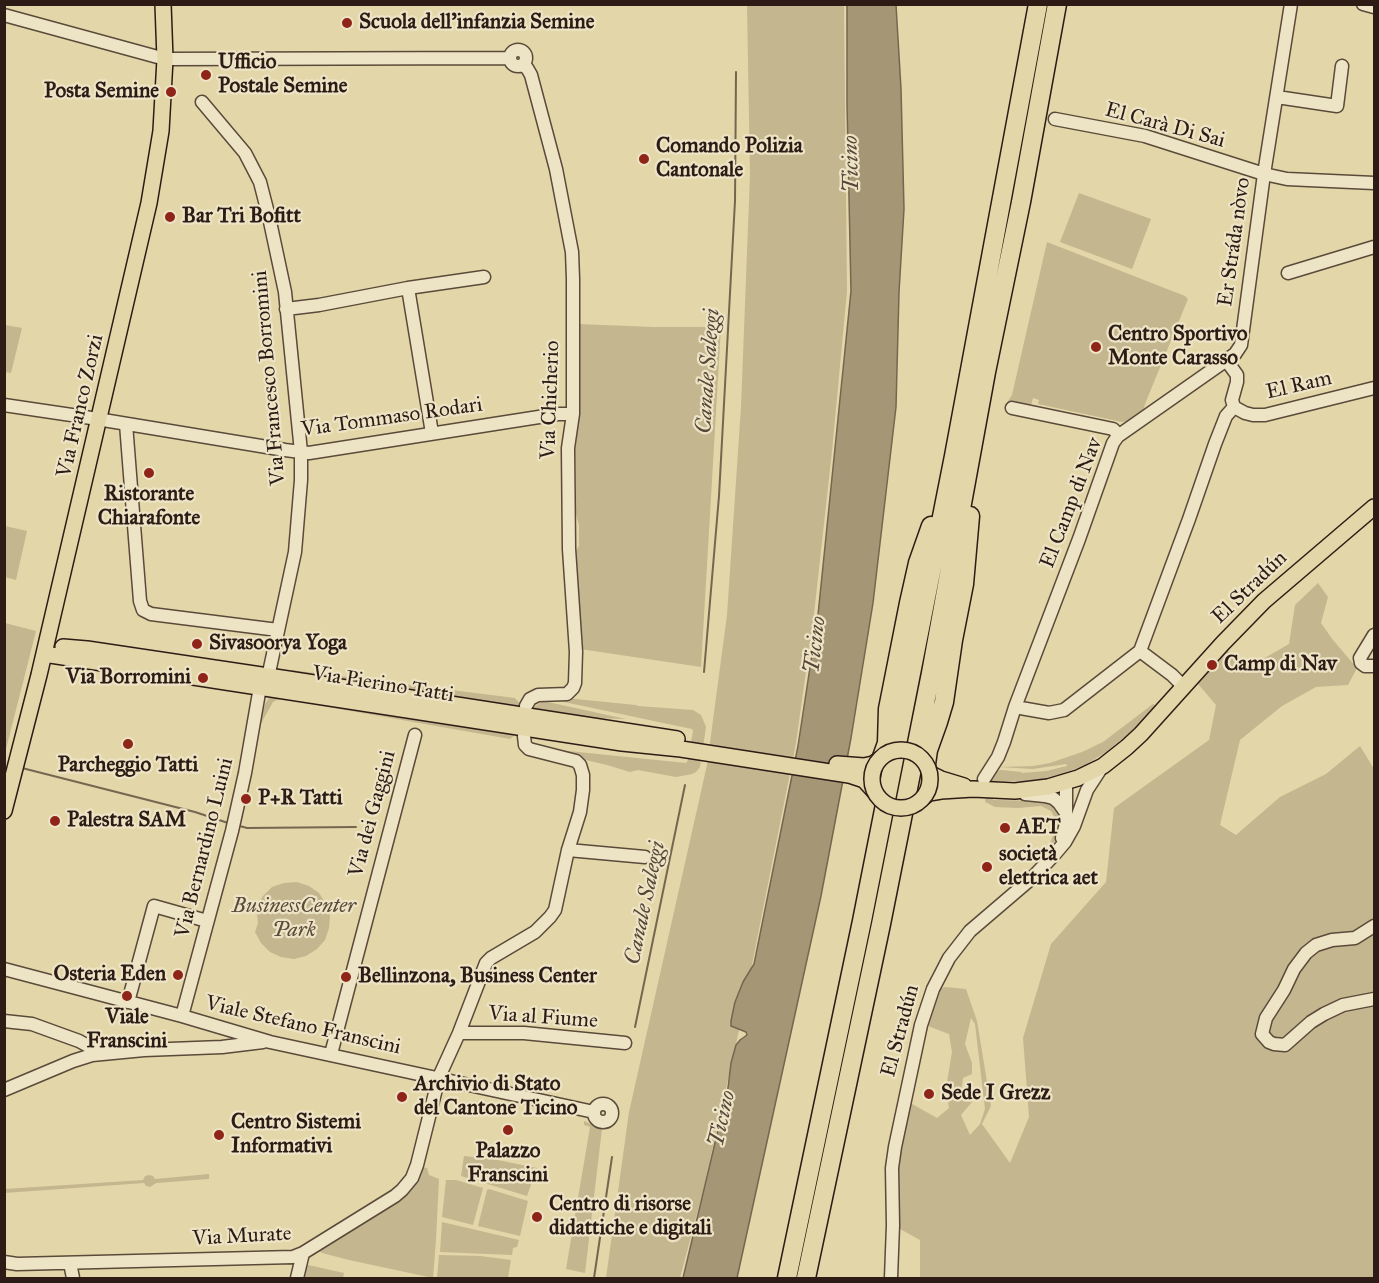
<!DOCTYPE html>
<html>
<head>
<meta charset="utf-8">
<style>
  body { margin:0 }
  #map { position:relative; width:1379px; height:1283px; overflow:hidden; background:#e3d6a8; font-family:"IM FELL Great Primer",serif }
  canvas { display:block }
  .frame { position:absolute; inset:0; border:6px solid #2d1c16; pointer-events:none }
</style>
</head>
<body>
<div id="map">
<canvas width="1379" height="1283"></canvas>
<div class="frame"></div>
</div>
<script>
const ctx = document.querySelector('canvas').getContext('2d');
ctx.lineJoin = 'round';
function fillPath(path, color) {
  ctx.fillStyle = color;
  ctx.fill(path, 'evenodd');
}
function toPath(rows) {
  const path = new Path2D();
  for (const r of rows) {
    if (r.length === 3) {
      path.moveTo(r[0] + r[2], r[1]);
      path.arc(r[0], r[1], r[2], 0, 2 * Math.PI);
      continue;
    }
    path.moveTo(r[0], r[1]);
    for (let i = 2; i < r.length; i += 2) path.lineTo(r[i], r[i + 1]);
  }
  return path;
}
function strokePath(path, color, width, dash) {
  ctx.strokeStyle = color;
  ctx.lineWidth = width;
  ctx.lineCap = dash ? 'butt' : 'round';
  ctx.setLineDash(dash || []);
  ctx.stroke(path);
}
function drawText(font, color, halo, rows, align = 'center') {
  ctx.font = font + ' "IM FELL Great Primer",serif';
  ctx.lineWidth = 4.5;
  ctx.setLineDash([]);
  ctx.textBaseline = 'middle';
  ctx.strokeStyle = halo;
  ctx.fillStyle = color;
  for (const [text, x, y, turn = 0] of rows) {
    ctx.save();
    ctx.translate(x, y);
    ctx.rotate((+turn || 0) * Math.PI / 180);
    ctx.textAlign = isNaN(turn) ? turn : align;
    if (halo) ctx.strokeText(text, 0, 0);
    ctx.fillText(text, 0, 0);
    ctx.restore();
  }
}
fillPath(toPath([
  [747,5,844,5,847,291,832,451,814,614,796,743,738,1035,703,1191,680,1278,606,1278,629,1112,707,765,727,615,741,407,750,175],
  [1079,193,1151,219,1132,269,1060,242],
  [1047,242,1185,296,1188,299,1145,404,1143,413,1129,421,1122,422,1038,404,1039,400,1033,398,1030,409,1006,404,1012,395],
  [578,324,653,327,721,327,701,667,580,649,575,552,579,546,579,525,576,514,575,431],
  [5,325,22,328,11,373,5,372],
  [5,526,27,531,16,580,5,577],
  [1318,583,1328,597,1321,623,1333,640,1357,668,1348,685,1316,687,1282,706,1240,740,1220,825,1236,835,1280,797,1326,774,1360,746,1374,769,1374,1278,920,1278,920,1240,893,1225,892,1178,905,1100,937,1118,949,1108,946,1088,952,1052,949,1034,928,1026,941,988,945,987,966,989,977,1021,991,1106,982,1124,1010,1163,1029,1117,1023,1038,1051,944,1106,882,1114,808,1209,740,1216,705,1193,678,1223,643,1242,671,1289,644,1295,605],
  [971,1018,975,1024,985,1109,980,1124,970,1135,961,1115,972,1102,969,1095,961,1092,963,1078,972,1074,972,1063,965,1044],
  [5,623,36,631,5,753,4,623],
  [291,670,515,698,521,705,520,707,291,672],
  [274,696,516,734,510,739,283,699,277,700,273,702,259,727,265,704,269,698],
  [545,696,636,705,638,706,693,710,701,715,706,727,700,767,696,772,692,774,676,777,638,770,630,772,607,765,539,749,539,748,686,763,688,760,693,731,692,729,545,698],
  [543,701,626,719,588,718,534,709,534,707],
  [1153,704,1156,706,1133,730,1106,752,1085,765,1062,774,1042,779,1023,781,996,781,993,800,1047,801,1057,808,1062,819,1057,839,1046,854,1057,825,1055,818,1051,811,1041,806,1018,808,995,807,985,802,988,780,994,772,1001,770,1021,772,1022,773,1046,771,1067,766,1066,764,1033,769,999,767,1033,766,1050,763,1082,752,1103,742],
  [297,882,309,886,319,893,326,904,330,916,329,928,325,940,317,949,306,956,294,959,281,957,270,952,261,943,255,932,258,923,256,907,263,896,272,887,284,883],
  [584,1121,602,1129,585,1273,566,1269,590,1127,584,1125],
  [464,1156,479,1158,483,1157,537,1168,527,1196,461,1176],
  [421,1167,427,1168,429,1175,439,1179,436,1240,433,1278,349,1260,322,1253,318,1250,387,1206],
  [209,1174,209,1179,156,1183,150,1187,146,1186,144,1183,5,1193,5,1189,143,1180,145,1176,149,1175,153,1176,155,1179],
  [446,1180,456,1180,483,1188,473,1225,442,1217],
  [489,1189,528,1201,520,1236,478,1226,487,1190],
  [442,1222,519,1240,517,1247,513,1248,512,1255,440,1252],
  [439,1255,480,1256,511,1260,508,1278,437,1278],
  [308,1265,344,1273,343,1278,302,1278,305,1266]
]), '#c4b68f');
const water = toPath([
  [847,5,896,5,901,89,904,209,899,292,896,407,873,603,851,738,821,896,737,1278,683,1278,728,1088,731,1063,736,1045,740,1040,747,1035,746,1032,731,1026,731,1021,735,1002,743,982,754,964,798,746,818,615,851,291,847,104,847,5]
]);
fillPath(water, '#a59776');
strokePath(water, '#756650', 1.5);
strokePath(toPath([
  [704,672,719,496,735,201,736,72],
  [22,768,195,812,228,823],
  [236,825,247,828,356,827],
  [635,1027,685,785],
  [594,1278,612,1157]
]), '#756650', 2);
const minor = toPath([
  [1363,4,1374,7],
  [4,15,165,59,509,58],
  [518,58,8],
  [522,65,527,68,531,75,556,169,572,252,573,279,573,414,568,448,569,549,576,652,575,683,573,688,567,694,538,695,530,699,526,706],
  [1277,97,1337,106,1342,66],
  [202,102,245,153,260,182,269,217,285,292,301,452,301,480,295,552,270,668],
  [1055,119,1145,136,1264,174,1287,179,1374,183],
  [1288,273,1374,247],
  [408,288,432,433],
  [286,309,319,305,408,288,484,277],
  [1226,360,1237,375,1237,382,1232,400,1234,407],
  [4,405,85,417,285,450,309,453,558,414,573,414],
  [1234,407,1245,413,1253,415,1265,415,1374,388],
  [1012,408,1113,429,1119,435],
  [126,424,140,601,143,610,151,614,278,630],
  [1374,635,1360,658,1361,663,1365,666,1374,666],
  [1140,651,1189,519,1215,444,1226,416,1234,407],
  [1140,651,1172,675,1184,687],
  [1015,707,1049,713,1064,710,1140,651],
  [984,779,998,757,1004,742,1015,707,1079,539,1113,443,1118,436,1235,354,1241,345,1264,174,1291,4],
  [1025,794,1045,796,1053,798,1059,803,1066,813],
  [1062,838,1066,824,1066,783],
  [568,850,645,857],
  [1374,926,1355,938,1332,940,1316,945,1306,953,1294,969,1284,990,1266,1018,1262,1034,1269,1042,1274,1044,1285,1045,1311,1022,1324,1014,1343,1005,1374,999],
  [4,969,182,1016,270,1042,594,1112],
  [128,1002,154,906,207,921],
  [182,1016,232,831,245,773,260,687],
  [4,1021,32,1024,79,1041,101,1053],
  [459,1033,524,1033,625,1043],
  [331,1054,415,735],
  [4,1090,73,1061,92,1055,144,1050,222,1047,263,1042],
  [603,1113,9],
  [4,1262,17,1264,293,1257,303,1253,395,1196,402,1190,412,1178,417,1165,439,1077,459,1033,486,963,491,958,535,932,550,917,555,910,568,850,580,812,583,790,583,775,580,765,576,761,529,749,525,745,524,736],
  [70,1263,73,1278],
  [297,1278,303,1253],
  [891,1278,893,1225,892,1168,895,1147,921,1025,933,989,949,958,970,931,1032,878,1054,855,1065,842,1074,826,1087,790,1102,767]
]);
const major = toPath([
  [63,647,87,649,288,679,677,739],
  [44,654,622,743,681,749,849,775,864,780,875,792],
  [837,764,864,766,873,764,879,760],
  [928,769,931,774,941,779,964,786],
  [921,799,929,793,941,791,973,789,1015,791,1048,787,1078,778,1103,766,1127,747,1141,734,1223,643,1264,601,1374,507],
  [4,811,39,675,149,203,161,131,165,59,163,4]
]);
const highway = toPath([
  [882,757,887,743,888,709,909,603,918,563,931,526],
  [926,764,928,750,938,722,944,702,953,640,964,584,970,516],
  [787,1278,862,921,954,456,1038,4],
  [806,1278,881,924,931,673,986,372,1021,202,1057,4]
]);
strokePath(minor, '#5a4a3a', 15);
strokePath(major, '#2d1c16', 18);
strokePath(highway, '#2d1c16', 21);
strokePath(minor, '#ede4c6', 12);
strokePath(major, '#e3d6a8', 15);
strokePath(highway, '#e3d6a8', 18);
const majorBridge = toPath([
  [901,779,29]
]);
strokePath(majorBridge, '#2d1c16', 18, []);
strokePath(majorBridge, '#e3d6a8', 15);
for (const [x, y, r, color] of [
  [347,23,6,"#8f2418"],
  [206,75,6,"#8f2418"],
  [171,92,6,"#8f2418"],
  [644,159,6,"#8f2418"],
  [170,217,6,"#8f2418"],
  [1096,347,6,"#8f2418"],
  [149,473,6,"#8f2418"],
  [197,644,6,"#8f2418"],
  [1212,665,6,"#8f2418"],
  [203,678,6,"#8f2418"],
  [128,744,6,"#8f2418"],
  [246,799,6,"#8f2418"],
  [55,821,6,"#8f2418"],
  [1005,828,6,"#8f2418"],
  [987,867,6,"#8f2418"],
  [178,975,6,"#8f2418"],
  [346,977,6,"#8f2418"],
  [127,996,6,"#8f2418"],
  [929,1094,6,"#8f2418"],
  [402,1097,6,"#8f2418"],
  [508,1130,6,"#8f2418"],
  [219,1135,6,"#8f2418"],
  [537,1217,6,"#8f2418"]
]) {
  const dot = new Path2D();
  dot.arc(x, y, r, 0, 2 * Math.PI);
  ctx.fillStyle = color;
  ctx.fill(dot);
  strokePath(dot, '#ede4c6', 2);
}
drawText('bold 21px', '#2d1c16', '#ede4c6', [
  ["Scuola dell’infanzia Semine",359,23],
  ["Ufficio",218,63],
  ["Postale Semine",218,87],
  ["Posta Semine",159,92,"right"],
  ["Comando Polizia",656,147],
  ["Cantonale",656,171],
  ["Bar Tri Bofitt",182,217],
  ["Centro Sportivo",1108,335],
  ["Monte Carasso",1108,359],
  ["Ristorante",149,495,"center"],
  ["Chiarafonte",149,519,"center"],
  ["Sivasoorya Yoga",209,644],
  ["Camp di Nav",1224,665],
  ["Via Borromini",191,678,"right"],
  ["Parcheggio Tatti",128,766,"center"],
  ["P+R Tatti",258,799],
  ["Palestra SAM",67,821],
  ["AET",1017,828],
  ["società",999,855],
  ["elettrica aet",999,879],
  ["Osteria Eden",166,975,"right"],
  ["Bellinzona, Business Center",358,977],
  ["Viale",127,1018,"center"],
  ["Franscini",127,1042,"center"],
  ["Archivio di Stato",414,1085],
  ["del Cantone Ticino",414,1109],
  ["Sede I Grezz",941,1094],
  ["Centro Sistemi",231,1123],
  ["Informativi",231,1147],
  ["Palazzo",508,1152,"center"],
  ["Franscini",508,1176,"center"],
  ["Centro di risorse",549,1205],
  ["didattiche e digitali",549,1229]
], 'left');
drawText('21px', '#2d1c16', '#ede4c6', [
  ["El Carà Di Sai",1165,126,15],
  ["Er Stráda nòvo",1235,242,-82],
  ["Via Francesco Borromini",270,378,-95],
  ["El Ram",1299,386,-13],
  ["Via Chicherio",551,400,-88],
  ["Via Franco Zorzi",81,406,-77],
  ["Via Tommaso Rodari",392,418,-8],
  ["El Camp di Nav",1072,503,-69],
  ["El Stradún",1250,588,-44],
  ["Via Pierino Tatti",383,685,9],
  ["Via dei Gaggini",373,814,-75],
  ["Via Bernardino Luini",205,848,-76],
  ["Via al Fiume",543,1018,4],
  ["Viale Stefano Franscini",303,1026,13],
  ["El Stradún",901,1031,-75],
  ["Via Murate",242,1237,-3]
]);
drawText('italic 21px', '#5a4a3a', '#ede4c6', [
  ["BusinessCenter",294,907],
  ["Park",294,931]
]);
drawText('italic 22px', '#574738', '#ede4c6', [
  ["Ticino",852,164,-91],
  ["Canale Saleggi",709,371,-86],
  ["Ticino",816,645,-83],
  ["Canale Saleggi",646,903,-78],
  ["Ticino",723,1119,-77]
]);
</script>
</body>
</html>
